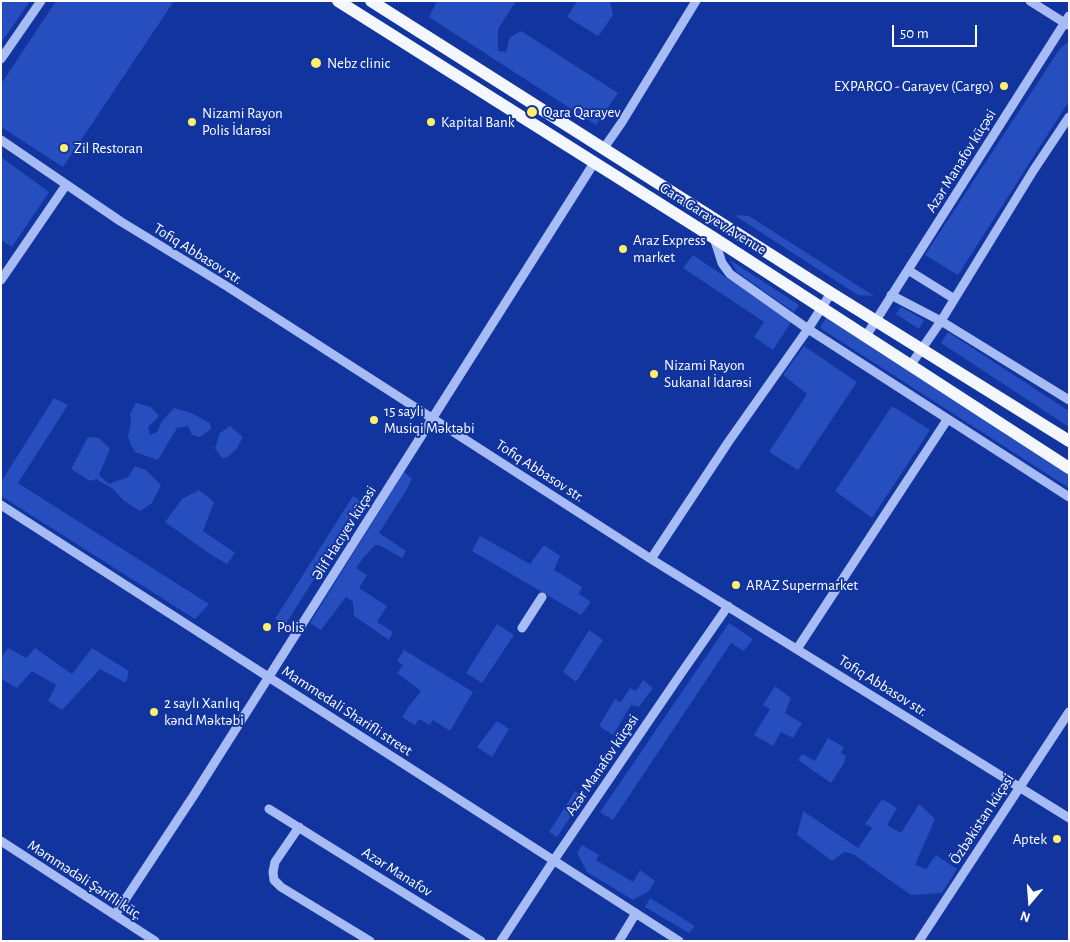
<!DOCTYPE html>
<html>
<head>
<meta charset="utf-8">
<style>
  body { margin:0 }
  #map { position:relative; width:1070px; height:942px; overflow:hidden; background:#11349e; font-family:"Alegreya Sans",sans-serif }
  canvas { display:block }
  .frame { position:absolute; inset:0; border:2px solid #fff; pointer-events:none }
  .north { position:absolute; left:1005px; top:877px; width:50px; height:50px; -webkit-text-stroke:4px #11349e; paint-order:stroke; rotate:198deg; font-size:14px; font-weight:700; line-height:20px; text-align:center; color:#fff }
  .north::after { content:''; display:block; margin:auto; width:18px; height:22px; background:#fff; clip-path:polygon(50% 0,100% 100%,50% 72%,0 100%) }
  .scale { position:absolute; left:892px; top:25px; width:85px; height:22px; box-sizing:border-box; border:2px solid #fff; border-top:0; padding-left:6px; font-size:15px; line-height:18px; white-space:nowrap; color:#fff; -webkit-text-stroke:4px #11349e; paint-order:stroke }
</style>
</head>
<body>
<div id="map">
<canvas width="1070" height="942"></canvas>
<div class="frame"></div>
<div class="north">N</div>
<div class="scale">50 m</div>
</div>
<script>
const ctx = document.querySelector('canvas').getContext('2d');
ctx.lineJoin = 'round';
function fillPath(path, color) {
  ctx.fillStyle = color;
  ctx.fill(path, 'evenodd');
}
function toPath(rows) {
  const path = new Path2D();
  for (const r of rows) {
    path.moveTo(r[0], r[1]);
    for (let i = 2; i < r.length; i += 2) path.lineTo(r[i], r[i + 1]);
  }
  return path;
}
function strokePath(path, color, width, dash) {
  ctx.strokeStyle = color;
  ctx.lineWidth = width;
  ctx.lineCap = dash ? 'butt' : 'round';
  ctx.setLineDash(dash || []);
  ctx.stroke(path);
}
function drawText(font, color, halo, rows, align = 'center') {
  ctx.font = font + ' "Alegreya Sans",sans-serif';
  ctx.lineWidth = 4;
  ctx.setLineDash([]);
  ctx.textBaseline = 'middle';
  ctx.strokeStyle = halo;
  ctx.fillStyle = color;
  for (const [text, x, y, turn = 0] of rows) {
    ctx.save();
    ctx.translate(x, y);
    ctx.rotate((+turn || 0) * Math.PI / 180);
    ctx.textAlign = isNaN(turn) ? turn : align;
    if (halo) ctx.strokeText(text, 0, 0);
    ctx.fillText(text, 0, 0);
    ctx.restore();
  }
}
fillPath(toPath([
  [3,1,30,1,1,43,1,3],
  [56,1,174,1,63,167,1,127,1,84],
  [437,1,516,1,498,29,498,51,506,52,510,37,521,31,618,93,596,125,429,17],
  [577,1,610,1,613,15,598,36,567,17],
  [1069,42,1069,101,958,275,925,255,1059,50,1066,43],
  [1,157,49,192,12,247,1,240],
  [734,215,749,216,874,296,858,295],
  [693,255,791,322,773,350,754,337,764,322,683,268],
  [730,260,799,305,794,312,737,272],
  [901,307,924,320,919,329,896,314],
  [828,315,1069,470,1069,488,820,328],
  [948,332,1069,411,1069,427,941,343],
  [804,346,857,382,798,470,769,452,807,394,783,375],
  [54,398,68,405,18,483,209,604,195,619,1,496,1,482],
  [136,403,151,407,159,416,148,427,150,435,157,432,162,421,174,408,191,413,210,423,211,429,200,437,192,435,188,426,177,428,158,460,135,452,130,443,128,436,131,423,130,414],
  [892,406,930,430,872,518,835,491],
  [230,426,243,437,237,448,228,457,222,458,215,448,220,433],
  [88,437,99,438,110,449,99,475,109,484,128,477,135,466,146,470,161,485,152,503,140,511,124,501,113,489,96,479,90,481,71,469],
  [404,472,412,479,407,489,379,533,406,551,402,558,379,545,375,545,364,557,356,568,367,575,359,588,387,606,377,622,393,632,389,640,354,616,353,602,346,597,321,630,310,623],
  [199,490,214,502,203,531,235,553,227,564,210,554,165,522,182,499],
  [353,496,363,502,285,625,275,619],
  [480,536,530,564,543,546,546,546,560,556,554,570,582,587,579,594,591,602,581,615,472,551],
  [729,623,753,639,744,651,731,643,613,820,600,812],
  [497,624,514,635,482,683,466,673],
  [589,630,603,640,576,682,563,672],
  [8,648,26,658,35,648,72,674,92,648,129,671,126,683,100,669,62,710,48,701,56,685,32,671,17,688,1,679,1,658],
  [404,650,473,692,450,731,433,720,430,725,419,719,415,725,402,717,409,706,421,691,397,673,403,665,397,661],
  [643,680,653,688,639,707,631,705,613,735,599,726,615,699,621,702,630,688,636,691],
  [775,686,791,698,785,713,802,723,793,738,781,732,773,746,754,735,770,709,763,705],
  [497,721,509,729,492,757,477,747],
  [828,738,844,747,841,753,846,756,844,763,831,783,798,760,802,754,815,761],
  [575,791,583,798,557,837,549,832],
  [882,799,897,808,887,825,901,833,919,804,935,819,915,865,926,869,936,855,957,869,942,893,911,895,853,854,844,852,832,861,797,835,803,811,858,848,872,828,865,824],
  [582,845,599,855,596,860,633,882,640,870,655,881,649,891,633,900,587,872,577,853],
  [650,898,695,926,689,933,645,907]
]), '#274ebe');
strokePath(toPath([
  [1030,1,1068,25],
  [1,59,41,1],
  [1,140,120,221,228,287,651,559,1069,818],
  [604,148,622,122,696,1],
  [714,238,722,263,730,274,808,329,1069,497],
  [908,270,953,298],
  [1,280,66,185],
  [891,295,941,321,1069,400],
  [866,336,1069,16],
  [910,366,941,321,1033,171,1069,117],
  [1,505,679,941],
  [651,559,729,441,808,329,831,293],
  [522,628,542,597],
  [797,649,947,420],
  [269,809,481,941],
  [299,827,275,862,273,872,274,880,281,887,370,941],
  [1,841,155,941],
  [115,915,194,795,594,163],
  [501,941,554,860,680,675,728,606],
  [619,941,636,913],
  [919,941,1069,712]
]), '#a7bcf5', 9);
strokePath(toPath([
  [338,1,714,238,1069,468],
  [371,1,831,293,1069,441]
]), '#f5f7ff', 12);
for (const [x, y, r, color] of [
  [316,63,6,"#fff06b"],
  [1004,86,5,"#fff06b"],
  [532,112,6,"#fff06b"],
  [192,122,5,"#fff06b"],
  [431,122,5,"#fff06b"],
  [64,148,5,"#fff06b"],
  [623,249,5,"#fff06b"],
  [654,374,5,"#fff06b"],
  [374,420,5,"#fff06b"],
  [736,585,5,"#fff06b"],
  [267,627,5,"#fff06b"],
  [154,712,5,"#fff06b"],
  [1057,839,5,"#fff06b"]
]) {
  const dot = new Path2D();
  dot.arc(x, y, r, 0, 2 * Math.PI);
  ctx.fillStyle = color;
  ctx.fill(dot);
  strokePath(dot, '#11349e', 2);
}
drawText('15px', '#fff', '#11349e', [
  ["Nebz clinic",327,63],
  ["EXPARGO - Garayev (Cargo)",994,86,"right"],
  ["Qara Qarayev",543,112],
  ["Nizami Rayon",202,113],
  ["Polis İdarəsi",202,130],
  ["Kapital Bank",441,122],
  ["Zil Restoran",74,148],
  ["Araz Express",633,240],
  ["market",633,257],
  ["Nizami Rayon",664,365],
  ["Sukanal İdarəsi",664,382],
  ["15 saylı",384,411],
  ["Musiqi Məktəbi",384,428],
  ["ARAZ Supermarket",746,585],
  ["Polis",277,627],
  ["2 saylı Xanlıq",164,703],
  ["kənd Məktəbi",164,720],
  ["Aptek",1047,839,"right"]
], 'left');
drawText('15px', '#fff', '#11349e', [
  ["Azər Manafov küçəsi",961,161,-58],
  ["Gara Garayev Avenue",713,219,32],
  ["Tofiq Abbasov str.",198,254,32],
  ["Tofiq Abbasov str.",540,471,33],
  ["Əlif Hacıyev küçəsi",344,533,-58],
  ["Tofiq Abbasov str.",883,686,32],
  ["Mammedali Sharifli street",347,711,33],
  ["Azər Manafov küçəsi",602,765,-56],
  ["Özbəkistan küçəsi",982,819,-57],
  ["Azər Manafov",397,872,32],
  ["Məmmədəli Şərifli küç.",85,880,33]
]);
</script>
</body>
</html>
